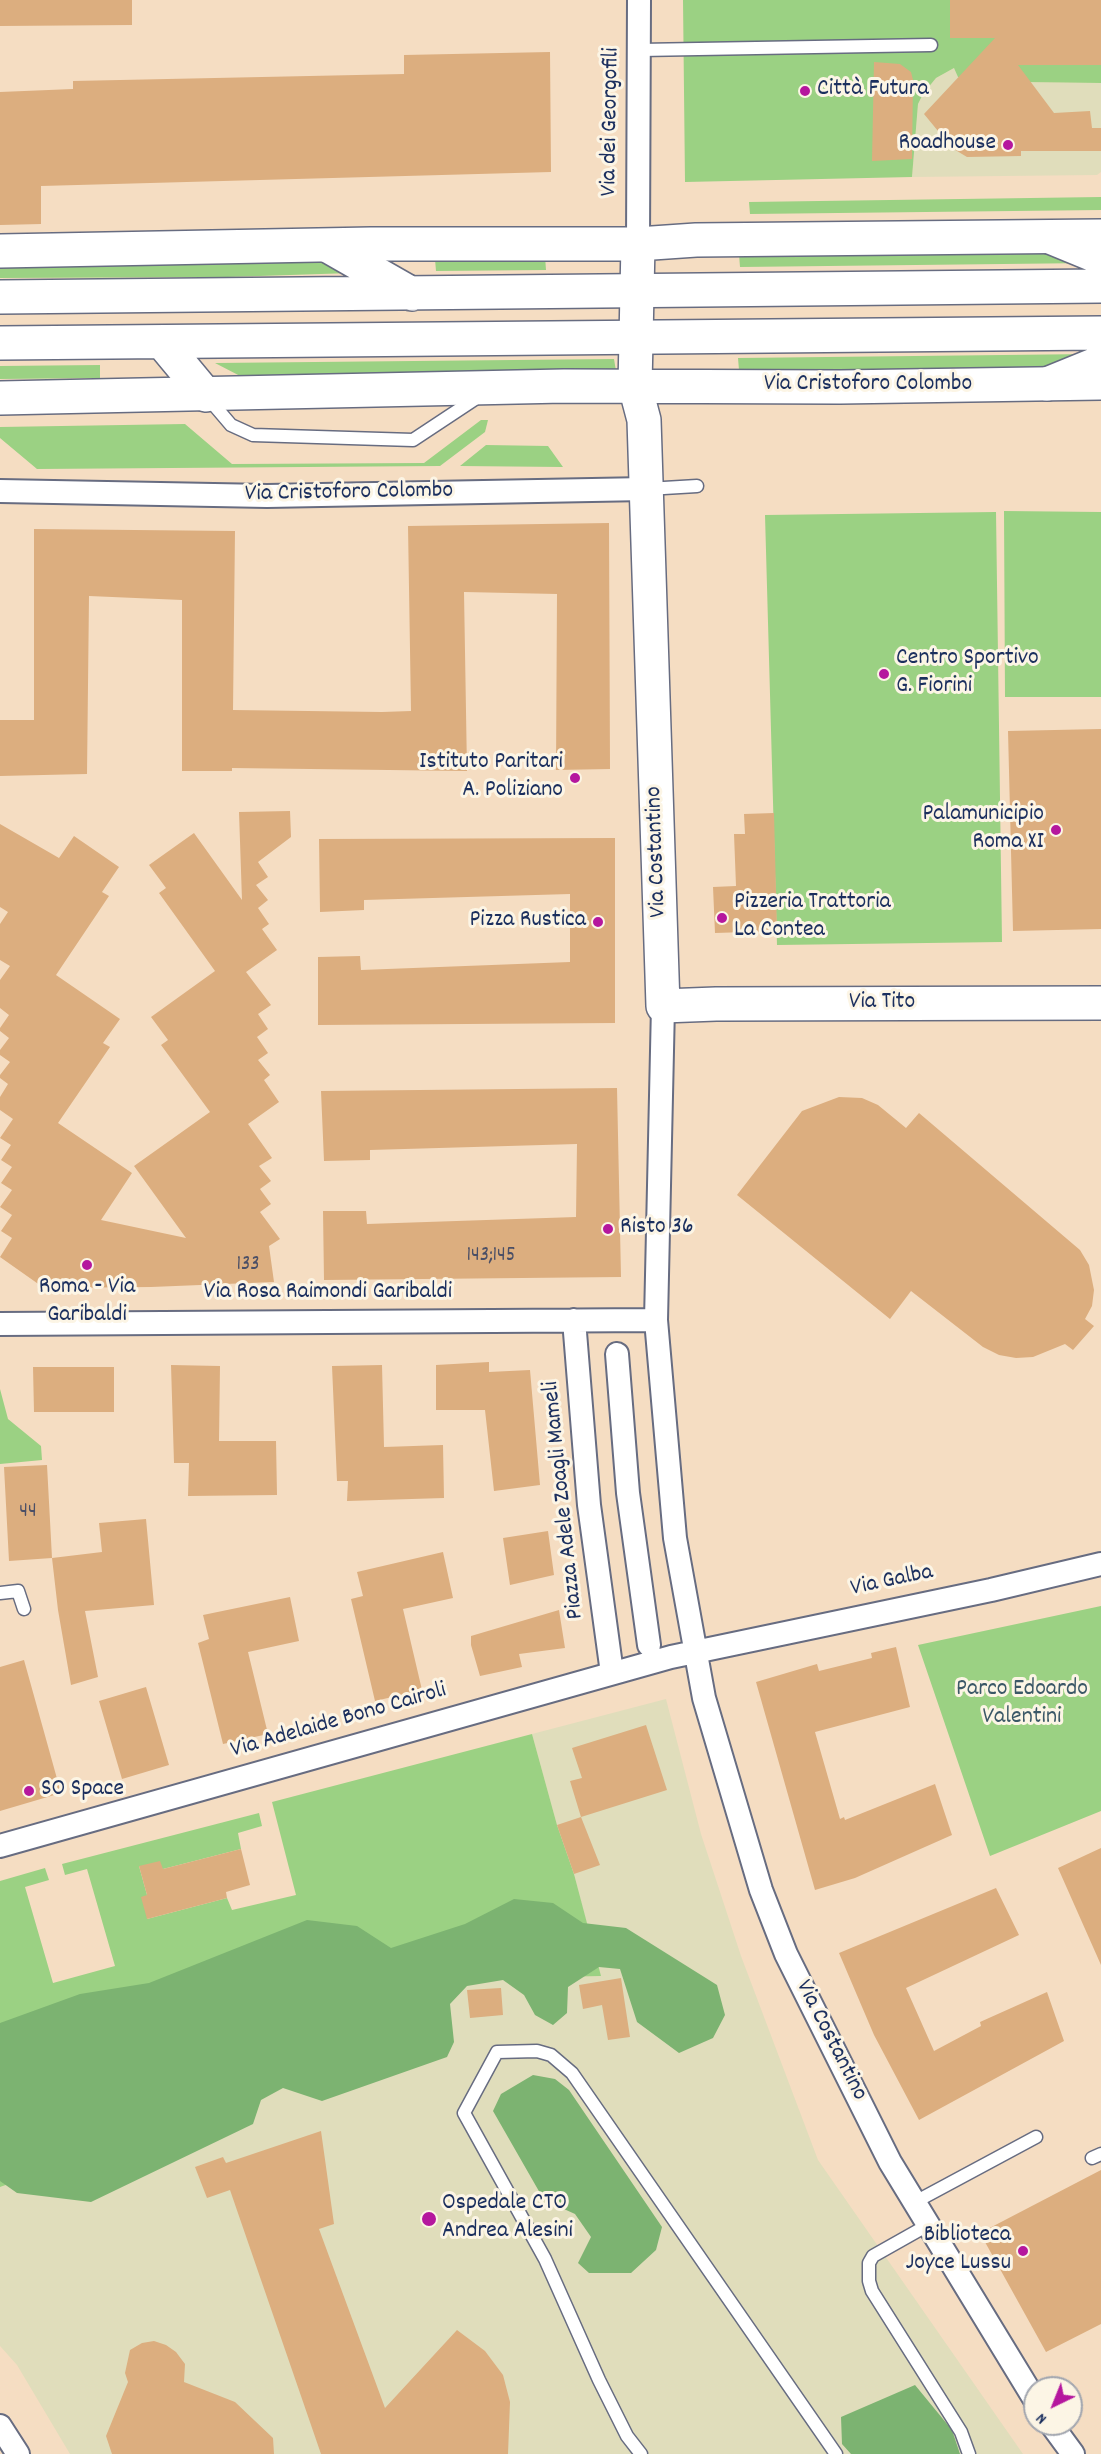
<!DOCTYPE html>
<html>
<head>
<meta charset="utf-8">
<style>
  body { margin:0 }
  #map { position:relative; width:1101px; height:2454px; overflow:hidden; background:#f5ddc2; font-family:Dekko,sans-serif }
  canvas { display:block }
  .north { position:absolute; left:1023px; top:2376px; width:60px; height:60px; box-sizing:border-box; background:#fcf5e5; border:2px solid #a2a6af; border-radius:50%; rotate:223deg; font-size:16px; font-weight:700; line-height:24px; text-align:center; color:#1b2f5e }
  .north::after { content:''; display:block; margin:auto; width:21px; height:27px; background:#b5179e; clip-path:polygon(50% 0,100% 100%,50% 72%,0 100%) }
</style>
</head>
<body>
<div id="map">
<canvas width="1101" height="2454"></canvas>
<div class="north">N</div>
</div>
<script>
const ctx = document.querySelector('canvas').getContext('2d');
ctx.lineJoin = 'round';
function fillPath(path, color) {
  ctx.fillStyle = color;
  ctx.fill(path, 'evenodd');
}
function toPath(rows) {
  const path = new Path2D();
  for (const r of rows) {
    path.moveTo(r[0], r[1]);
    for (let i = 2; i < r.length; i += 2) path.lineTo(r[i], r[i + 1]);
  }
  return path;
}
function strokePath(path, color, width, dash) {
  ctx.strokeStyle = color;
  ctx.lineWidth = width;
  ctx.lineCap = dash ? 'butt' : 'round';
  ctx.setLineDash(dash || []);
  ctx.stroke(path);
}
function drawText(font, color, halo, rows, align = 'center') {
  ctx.font = font + ' Dekko,sans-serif';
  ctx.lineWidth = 6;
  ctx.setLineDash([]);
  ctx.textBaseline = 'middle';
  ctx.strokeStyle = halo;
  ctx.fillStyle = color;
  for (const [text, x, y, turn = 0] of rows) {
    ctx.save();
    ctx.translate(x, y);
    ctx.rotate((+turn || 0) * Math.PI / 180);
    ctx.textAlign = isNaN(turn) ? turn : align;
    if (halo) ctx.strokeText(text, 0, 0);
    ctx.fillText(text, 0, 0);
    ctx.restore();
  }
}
fillPath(toPath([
  [954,68,1022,82,1101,83,1101,172,1097,175,912,177,918,104,923,94,936,78],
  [666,1699,701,1834,741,1956,818,2160,1023,2454,70,2454,17,2365,0,2346,0,2187,114,2148,323,1983,600,1976,574,1874,557,1825,532,1734]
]), '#e0ddbb');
fillPath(toPath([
  [683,0,1101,0,1101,83,1022,82,958,77,954,68,936,78,923,94,918,104,912,177,685,182],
  [1101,197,1101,210,750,214,749,202],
  [1054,252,1091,263,740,267,739,254],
  [545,256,546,270,436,271,435,259],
  [325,261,352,273,228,277,0,278,0,265],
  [1092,354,1048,368,739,370,738,358],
  [614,359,616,371,244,378,215,363],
  [100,365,100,378,0,379,0,366],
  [481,420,488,420,485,432,440,466,37,469,0,438,0,427,185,424,232,464,424,463],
  [486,445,548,446,563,467,460,466],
  [1004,511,1101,512,1101,697,1005,697],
  [996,512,1002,942,777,945,765,515],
  [0,1389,8,1419,41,1446,42,1460,0,1464],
  [1101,1606,1101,1811,990,1856,918,1645],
  [532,1734,557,1825,574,1874,601,1976,323,1983,114,2148,0,2187,0,1881,45,1868,49,1880,25,1887,53,1983,115,1966,87,1869,65,1875,62,1864,259,1813,262,1826,238,1833,241,1849,163,1869,139,1866,147,1895,147,1919,227,1898,232,1910,296,1895,272,1802]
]), '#9bd183');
fillPath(toPath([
  [514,1899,553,1903,583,1923,626,1928,717,1985,725,2015,713,2038,679,2053,637,2022,620,1969,599,1967,568,1987,567,2013,553,2025,535,2015,524,1995,503,1980,467,1986,450,2004,454,2042,447,2057,322,2101,283,2088,261,2100,253,2124,91,2202,17,2193,0,2181,0,2023,80,1994,149,1983,307,1920,357,1926,391,1948,465,1924],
  [533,2075,555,2079,569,2090,662,2227,656,2250,631,2273,589,2273,578,2263,591,2237,575,2214,544,2200,493,2111,501,2094],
  [915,2385,952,2430,960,2454,851,2454,842,2444,841,2417]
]), '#7cb371');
fillPath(toPath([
  [0,0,132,0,132,25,0,26],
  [950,0,1101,0,1101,65,1018,65,1054,113,1090,111,1092,128,1101,128,1101,151,1021,151,1021,156,967,157,952,148,924,114,995,38,950,38],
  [550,52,551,172,41,186,41,224,0,225,0,92,73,89,73,81,404,74,404,55],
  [874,62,900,64,911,72,913,80,912,159,872,161],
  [609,523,610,769,556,770,557,594,464,592,467,771,232,768,232,771,182,771,182,600,89,596,87,774,0,776,0,720,34,720,34,529,235,531,233,710,382,712,411,711,408,526],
  [1101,729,1101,929,1013,931,1008,731],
  [290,811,291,837,258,862,268,877,256,885,268,900,258,908,269,924,262,929,277,950,246,972,271,1005,258,1014,268,1029,257,1037,268,1053,258,1060,270,1075,264,1080,279,1102,248,1124,272,1158,259,1166,271,1181,260,1189,271,1204,260,1212,280,1239,269,1246,274,1282,151,1287,44,1288,0,1257,12,1238,1,1231,12,1215,0,1207,12,1190,1,1183,12,1167,1,1160,11,1145,0,1138,13,1119,0,1110,0,1097,8,1084,0,1078,0,1075,10,1062,0,1055,0,1050,9,1038,0,1031,0,1028,9,1015,0,1008,0,980,10,966,0,960,0,924,8,912,0,907,0,824,59,858,74,836,119,867,102,892,109,896,56,975,120,1019,103,1043,110,1047,58,1123,132,1173,101,1220,186,1238,134,1166,210,1112,161,1045,168,1040,151,1017,215,971,159,893,166,888,149,865,194,833,242,900,239,812],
  [774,813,777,931,715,933,713,887,736,886,734,834,745,834,744,814],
  [615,838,615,1023,318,1025,318,957,360,956,361,970,570,962,570,894,364,900,364,910,320,912,319,839],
  [617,1088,621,1277,324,1280,323,1211,366,1211,367,1224,576,1217,577,1144,370,1150,370,1160,324,1161,321,1091],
  [839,1097,862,1098,878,1105,906,1128,919,1113,1080,1250,1089,1265,1094,1290,1092,1306,1085,1319,1094,1326,1073,1350,1065,1344,1033,1357,1016,1358,999,1355,983,1347,911,1291,890,1319,737,1195,802,1111],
  [489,1362,489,1372,530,1370,540,1485,494,1491,485,1410,436,1410,436,1365],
  [171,1365,220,1366,219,1441,276,1441,277,1495,188,1496,189,1463,174,1463],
  [382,1365,384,1447,443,1445,444,1498,347,1501,348,1481,337,1481,332,1366],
  [33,1367,114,1367,114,1412,34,1412],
  [47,1465,52,1558,9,1561,4,1467],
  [146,1519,154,1605,85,1611,98,1677,71,1685,58,1610,52,1558,102,1552,99,1523],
  [548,1531,554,1575,510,1585,503,1538],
  [443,1552,453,1598,403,1609,422,1690,375,1701,351,1599,363,1596,357,1572],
  [290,1597,299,1641,248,1652,268,1734,223,1744,198,1643,209,1639,203,1615],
  [559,1610,565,1648,519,1654,522,1667,480,1676,471,1645,471,1636],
  [896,1647,910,1707,815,1732,840,1819,844,1817,845,1820,935,1784,952,1835,855,1878,815,1890,756,1682,817,1664,819,1671,872,1658,871,1653],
  [24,1660,61,1793,0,1811,0,1667],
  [146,1687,169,1765,122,1779,99,1701],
  [646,1725,667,1790,581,1817,570,1781,582,1778,572,1748],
  [581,1817,600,1865,574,1874,557,1825],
  [1101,1848,1101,1965,1058,1868],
  [241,1849,250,1885,226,1892,227,1898,147,1919,141,1897,147,1895,139,1866,160,1861,163,1869],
  [996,1888,1019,1935,906,1988,934,2051,981,2026,980,2022,1047,1992,1064,2041,919,2120,874,2035,839,1953],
  [621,1978,630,2037,608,2040,602,2005,583,2009,579,1985],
  [501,1988,503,2015,470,2018,467,1990],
  [321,2131,334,2224,319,2229,385,2408,457,2330,485,2351,503,2375,510,2402,508,2454,321,2454,230,2190,207,2198,195,2167,223,2157,226,2163],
  [1101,2170,1101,2324,1046,2352,980,2233],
  [154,2341,166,2345,176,2352,185,2364,184,2382,235,2402,273,2438,274,2454,112,2454,106,2436,128,2382,125,2373,130,2350,142,2343]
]), '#dcae7f');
const lane = toPath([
  [640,50,931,45],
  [208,398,231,425,253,435,413,440,478,397],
  [647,489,697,486],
  [0,1593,18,1591,24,1609],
  [1092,2158,1101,2154],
  [915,2202,1036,2137],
  [928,2225,873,2256,869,2263,869,2281,872,2291,961,2432,969,2454],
  [641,2454,627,2436,599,2380,545,2259,464,2113,497,2052,537,2051,551,2055,572,2073,836,2454]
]);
const street = toPath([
  [638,244,639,0],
  [0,491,267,496,646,489],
  [663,1006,656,1320,675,1538,704,1698,761,1890,786,1954,890,2162,1035,2400],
  [574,1320,589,1505,612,1673],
  [0,1324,656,1320],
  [617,1354,628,1493,649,1645],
  [0,1846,671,1657,991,1590,1101,1564],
  [1051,2424,1073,2454],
  [0,2426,18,2454]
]);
const secondary = toPath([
  [638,244,635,386,644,420,663,1006,716,1004,1101,1003],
  [0,251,371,244,638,244,696,240,1101,236],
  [0,398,564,386,840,387,1101,383]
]);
const primary = toPath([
  [1050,237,1101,258],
  [328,246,412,294],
  [0,297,1101,286],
  [162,342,206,395],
  [0,343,1101,333],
  [1047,384,1101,362]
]);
strokePath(lane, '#676c81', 15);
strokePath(street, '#676c81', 26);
strokePath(secondary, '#676c81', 36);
strokePath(primary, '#676c81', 36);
strokePath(lane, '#fff', 12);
strokePath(street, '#fff', 22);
strokePath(secondary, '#fff', 33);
strokePath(primary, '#fff', 33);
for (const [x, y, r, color] of [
  [805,91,6,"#b5179e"],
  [1008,145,6,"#b5179e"],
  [884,674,6,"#b5179e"],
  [575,778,6,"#b5179e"],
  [1056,830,6,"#b5179e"],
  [722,918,6,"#b5179e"],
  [598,922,6,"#b5179e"],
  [608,1229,6,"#b5179e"],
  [87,1265,6,"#b5179e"],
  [29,1791,6,"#b5179e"],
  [429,2219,8,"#b5179e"],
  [1023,2251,6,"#b5179e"]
]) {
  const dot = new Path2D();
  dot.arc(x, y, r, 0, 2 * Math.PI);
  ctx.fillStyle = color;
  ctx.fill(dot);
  strokePath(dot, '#fcf5e5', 2);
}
drawText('21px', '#4b4f66', null, [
  ["143;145",491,1257],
  ["133",248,1266],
  ["44",28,1513]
]);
drawText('24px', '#1b2f5e', '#fcf5e5', [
  ["Città Futura",817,91],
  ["Roadhouse",996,145,"right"],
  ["Centro Sportivo",896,660],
  ["G. Fiorini",896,688],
  ["Istituto Paritari",563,764,"right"],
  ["A. Poliziano",563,792,"right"],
  ["Palamunicipio",1044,816,"right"],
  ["Roma XI",1044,844,"right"],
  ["Pizzeria Trattoria",734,904],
  ["La Contea",734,932],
  ["Pizza Rustica",586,922,"right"],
  ["Risto 36",620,1229],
  ["Roma - Via",87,1289,"center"],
  ["Garibaldi",87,1317,"center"],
  ["SO Space",41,1791],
  ["Ospedale CTO",442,2205],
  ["Andrea Alesini",442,2233],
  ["Biblioteca",1011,2237,"right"],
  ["Joyce Lussu",1011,2265,"right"]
], 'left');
drawText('24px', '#1b2f5e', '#fcf5e5', [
  ["Via dei Georgofili",612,122,-89],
  ["Via Cristoforo Colombo",868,386],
  ["Via Cristoforo Colombo",349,494,-1],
  ["Via Costantino",658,852,-92],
  ["Via Tito",882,1004],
  ["Via Rosa Raimondi Garibaldi",328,1294],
  ["Piazza Adele Zoagli Mameli",565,1500,-96],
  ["Via Galba",892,1582,-12],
  ["Via Adelaide Bono Cairoli",339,1722,-16],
  ["Via Costantino",830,2041,63]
]);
drawText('24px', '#3b5867', '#fcf5e5', [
  ["Parco Edoardo",1022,1691],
  ["Valentini",1022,1719]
]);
</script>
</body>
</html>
